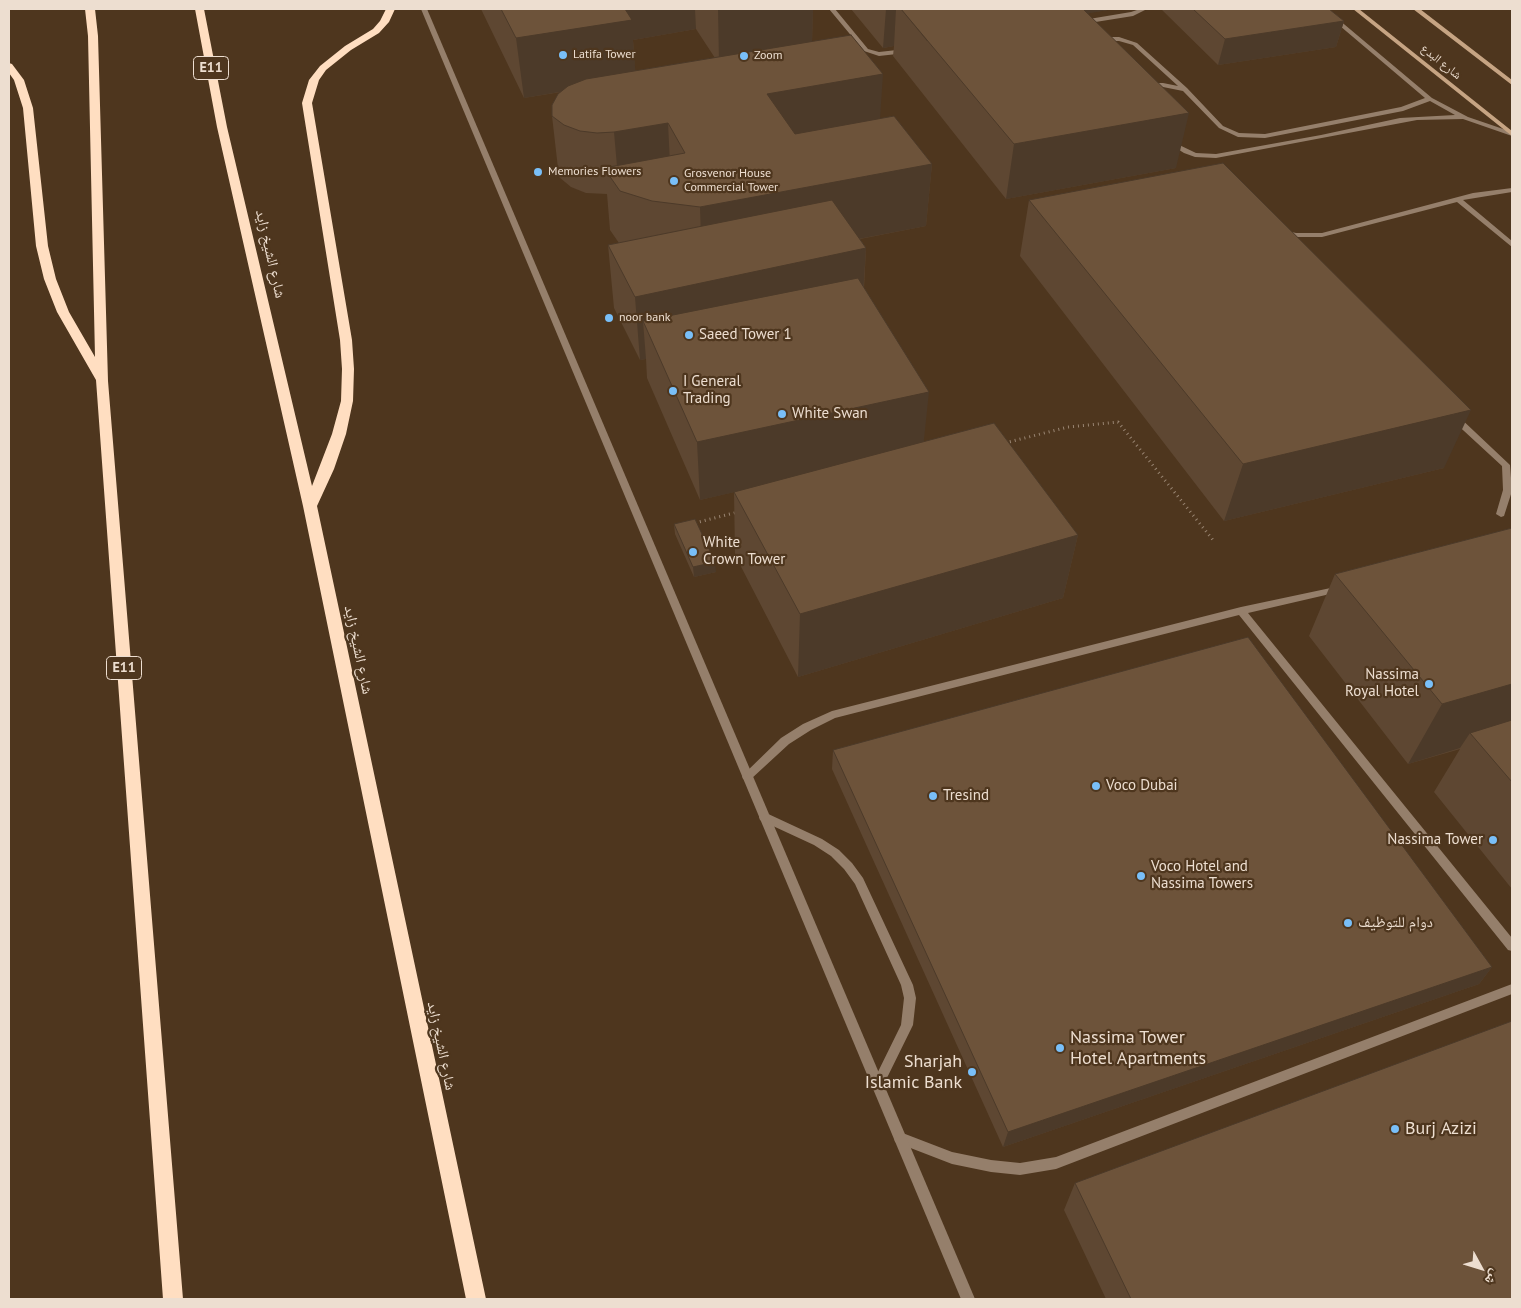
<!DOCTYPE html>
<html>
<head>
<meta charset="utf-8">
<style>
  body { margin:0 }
  #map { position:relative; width:1521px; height:1308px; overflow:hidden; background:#4e361e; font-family:"PT Sans","Noto Naskh Arabic",sans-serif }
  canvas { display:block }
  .frame { position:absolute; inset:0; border:10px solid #edded0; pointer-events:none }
  .north { position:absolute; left:1456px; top:1243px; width:50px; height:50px; -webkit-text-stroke:4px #4e361e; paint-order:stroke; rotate:129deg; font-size:14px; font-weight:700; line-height:20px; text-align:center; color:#edded0 }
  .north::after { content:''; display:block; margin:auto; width:18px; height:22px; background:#edded0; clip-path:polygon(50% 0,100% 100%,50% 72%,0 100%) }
</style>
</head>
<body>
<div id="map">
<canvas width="1521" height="1308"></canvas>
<div class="frame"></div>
<div class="north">ش</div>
</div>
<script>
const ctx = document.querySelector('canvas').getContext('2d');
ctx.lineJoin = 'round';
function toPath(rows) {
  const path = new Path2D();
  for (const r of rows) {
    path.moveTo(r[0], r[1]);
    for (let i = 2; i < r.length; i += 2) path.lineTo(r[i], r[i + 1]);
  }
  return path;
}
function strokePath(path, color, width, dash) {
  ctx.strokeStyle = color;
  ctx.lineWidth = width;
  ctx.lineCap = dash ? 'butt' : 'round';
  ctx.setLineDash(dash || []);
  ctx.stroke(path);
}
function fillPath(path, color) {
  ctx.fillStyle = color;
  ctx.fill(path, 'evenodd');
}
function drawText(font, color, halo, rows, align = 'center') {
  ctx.font = font + ' "PT Sans","Noto Naskh Arabic",sans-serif';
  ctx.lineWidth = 4.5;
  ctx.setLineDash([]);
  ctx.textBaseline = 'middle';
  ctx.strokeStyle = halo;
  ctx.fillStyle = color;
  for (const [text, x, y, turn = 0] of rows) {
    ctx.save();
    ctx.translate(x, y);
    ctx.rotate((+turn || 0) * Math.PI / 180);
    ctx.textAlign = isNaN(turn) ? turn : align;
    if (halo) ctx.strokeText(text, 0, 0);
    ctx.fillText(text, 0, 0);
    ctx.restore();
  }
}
strokePath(toPath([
  [1005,443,1068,427,1118,422,1213,540],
  [695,523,738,512]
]), '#998572', 3, [1, 4]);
fillPath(toPath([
  [829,9,835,9,868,49,879,52,906,49,909,51,906,53,879,56,864,51,829,9],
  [1140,9,1147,9,1133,16,1083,24,1080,22,1083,20,1131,12,1140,9],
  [1320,9,1326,9,1432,98,1468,117,1512,132,1512,136,1463,119,1417,120,1216,158,1195,157,1184,153,1168,143,1173,142,1196,153,1216,154,1321,135,1400,118,1455,115,1430,101,1403,111,1265,138,1238,137,1219,128,1183,91,1163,87,1147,86,1147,84,1149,83,1163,83,1178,86,1133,45,1119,41,1102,41,1099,39,1102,37,1119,37,1137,43,1187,88,1223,126,1239,133,1265,134,1401,107,1425,98,1320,9],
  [1512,188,1512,192,1463,200,1512,241,1512,247,1457,202,1322,237,1296,237,1279,232,1283,230,1296,233,1322,233,1473,193,1512,188],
  [1454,414,1457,415,1510,465,1512,491,1504,516,1501,517,1496,514,1503,490,1502,466,1451,419,1450,417,1454,414],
  [1340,586,1345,589,1343,591,1248,613,1512,938,1512,951,1508,950,1239,615,835,718,811,730,789,744,751,779,747,780,743,779,742,776,781,738,803,724,832,711,1241,607,1340,586],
  [764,812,822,839,839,850,852,863,863,878,913,985,916,998,913,1025,882,1088,878,1090,874,1088,872,1084,901,1025,904,998,901,985,855,884,844,869,831,856,814,845,760,820,759,817,760,814,764,812],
  [1512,984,1512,994,1056,1169,1020,1175,991,1172,952,1164,895,1142,894,1138,895,1134,900,1132,952,1152,991,1160,1020,1163,1056,1157,1512,984]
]), '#957f6b');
fillPath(toPath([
  [421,9,427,9,975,1299,961,1299,421,9]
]), '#957f6b');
fillPath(toPath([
  [1353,9,1359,9,1512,131,1512,136,1353,9],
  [1413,9,1420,9,1512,80,1512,85,1413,9]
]), '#c6a483');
fillPath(toPath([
  [85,9,95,9,98,36,108,381,183,1299,163,1299,96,380,57,312,44,279,36,246,23,108,14,80,9,73,9,63,12,64,24,80,33,108,48,246,56,279,69,312,95,357,88,36,85,9],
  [195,9,204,9,227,127,312,486,332,434,341,401,342,369,340,340,302,103,309,80,320,66,345,46,373,29,380,21,386,9,395,9,389,22,379,33,351,50,326,70,319,80,312,103,352,340,354,369,353,401,346,434,334,469,317,506,486,1299,466,1299,303,506,217,127,195,9]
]), '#ffdec1');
fillPath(toPath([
  [481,9,813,9,812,41,880,119,932,164,926,226,860,239,866,248,864,288,924,442,1078,535,1063,598,798,677,735,555,734,492,700,500,647,378,646,359,640,360,614,308,608,245,619,243,610,230,607,194,586,193,571,187,559,177,552,116,561,92,524,98],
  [696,29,715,58,635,71,633,40],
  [851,9,1114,9,1088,13,1176,168,1006,199,893,56,894,46,883,48],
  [1161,9,1329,9,1344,21,1336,47,1218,65],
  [1029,200,1444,468,1224,521,1020,256],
  [674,524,716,572,694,577,675,534],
  [1512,528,1512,889,1434,792,1460,749,1408,764,1309,636,1335,574],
  [833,750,1492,967,1479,984,1003,1147,832,769],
  [1075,1183,1512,1299,1106,1299,1064,1210]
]), '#5e4732');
fillPath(toPath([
  [611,9,695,9,696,29,633,40,636,79,524,98,516,38],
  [718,9,813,9,812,47,719,63],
  [886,9,896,9,894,46,883,48],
  [901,9,1114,9,927,41],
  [1344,21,1336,47,1218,65,1225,39],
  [883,74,879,134,767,154,767,94],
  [1189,113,1176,168,1006,199,1014,144],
  [668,123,671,184,619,189,614,132],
  [932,164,926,226,702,269,700,207],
  [866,248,862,311,643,321,646,359,640,360,635,297],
  [929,392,923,449,700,500,697,442],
  [1471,410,1444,468,1224,521,1243,464],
  [1078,535,1063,598,798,677,800,614],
  [715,562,716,572,694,577,693,567],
  [1512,684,1512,733,1470,733,1460,748,1408,764,1442,704],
  [1492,967,1479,984,1003,1147,1008,1132]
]), '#4c3a29');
const building = toPath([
  [501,9,625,9,632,20,516,38,501,9],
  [901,9,1083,9,1189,113,1014,144,901,9],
  [1193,9,1329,9,1344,21,1225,39,1193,9],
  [851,35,883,74,767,94,795,134,894,116,932,164,700,207,652,201,620,191,604,168,685,153,668,123,614,132,597,133,580,131,564,125,552,116,552,105,558,94,568,86,586,79,851,35],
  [1223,163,1471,410,1243,464,1029,200,1223,163],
  [832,200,866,248,635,297,608,245,832,200],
  [858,278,929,392,697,442,643,321,858,278],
  [994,423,1078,535,800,614,734,492,994,423],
  [695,519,715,562,693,567,674,524,695,519],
  [1512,528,1512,684,1442,704,1335,574,1512,528],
  [1248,637,1492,967,1008,1132,833,750,1248,637],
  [1512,720,1512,782,1470,733,1512,720],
  [1512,1021,1512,1299,1131,1299,1075,1183,1512,1021]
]);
fillPath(building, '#6d533a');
strokePath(building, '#4c3a29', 1);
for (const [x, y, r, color] of [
  [563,55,5,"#79bff8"],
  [744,56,5,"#79bff8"],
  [538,172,5,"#79bff8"],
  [674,181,5,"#79bff8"],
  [609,318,5,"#79bff8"],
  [689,335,5,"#79bff8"],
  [673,391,5,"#79bff8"],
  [782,414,5,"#79bff8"],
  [693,552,5,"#79bff8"],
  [1429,684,5,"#79bff8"],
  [1096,786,5,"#79bff8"],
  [933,796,5,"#79bff8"],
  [1493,840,5,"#79bff8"],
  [1141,876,5,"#79bff8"],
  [1348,923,5,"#79bff8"],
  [1060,1048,5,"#79bff8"],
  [972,1072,5,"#79bff8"],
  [1395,1129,5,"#79bff8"]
]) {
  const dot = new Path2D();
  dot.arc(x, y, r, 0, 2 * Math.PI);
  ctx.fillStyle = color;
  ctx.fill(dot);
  strokePath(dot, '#4e361e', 2);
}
drawText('12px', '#edded0', '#4e361e', [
  ["Latifa Tower",573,55],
  ["Zoom",754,56],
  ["Memories Flowers",548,172],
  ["Grosvenor House",684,174],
  ["Commercial Tower",684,188],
  ["noor bank",619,318]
], 'left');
drawText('12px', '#edded0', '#4e361e', [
  ["شارع البدع",1441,62,39]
]);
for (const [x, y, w] of [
  [211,68,35],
  [124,668,35]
]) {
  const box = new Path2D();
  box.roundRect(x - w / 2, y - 11.5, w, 23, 4);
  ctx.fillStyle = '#4e361e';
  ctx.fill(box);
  strokePath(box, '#edded0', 1);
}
drawText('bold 14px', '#edded0', null, [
  ["E11",211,68],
  ["E11",124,668]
]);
drawText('15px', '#edded0', '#4e361e', [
  ["شارع الشيخ زايد",270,254,77],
  ["شارع الشيخ زايد",358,650,78],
  ["شارع الشيخ زايد",441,1046,78]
]);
drawText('15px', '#edded0', '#4e361e', [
  ["Saeed Tower 1",699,335],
  ["I General",683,382],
  ["Trading",683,399],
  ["White Swan",792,414],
  ["White",703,543],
  ["Crown Tower",703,560],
  ["Nassima",1419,675,"right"],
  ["Royal Hotel",1419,692,"right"],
  ["Voco Dubai",1106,786],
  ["Tresind",943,796],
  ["Nassima Tower",1483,840,"right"],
  ["Voco Hotel and",1151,867],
  ["Nassima Towers",1151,884],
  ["دوام للتوظيف",1358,923]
], 'left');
drawText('18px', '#edded0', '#4e361e', [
  ["Nassima Tower",1070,1038],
  ["Hotel Apartments",1070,1059],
  ["Sharjah",962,1062,"right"],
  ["Islamic Bank",962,1083,"right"],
  ["Burj Azizi",1405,1129]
], 'left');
</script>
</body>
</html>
